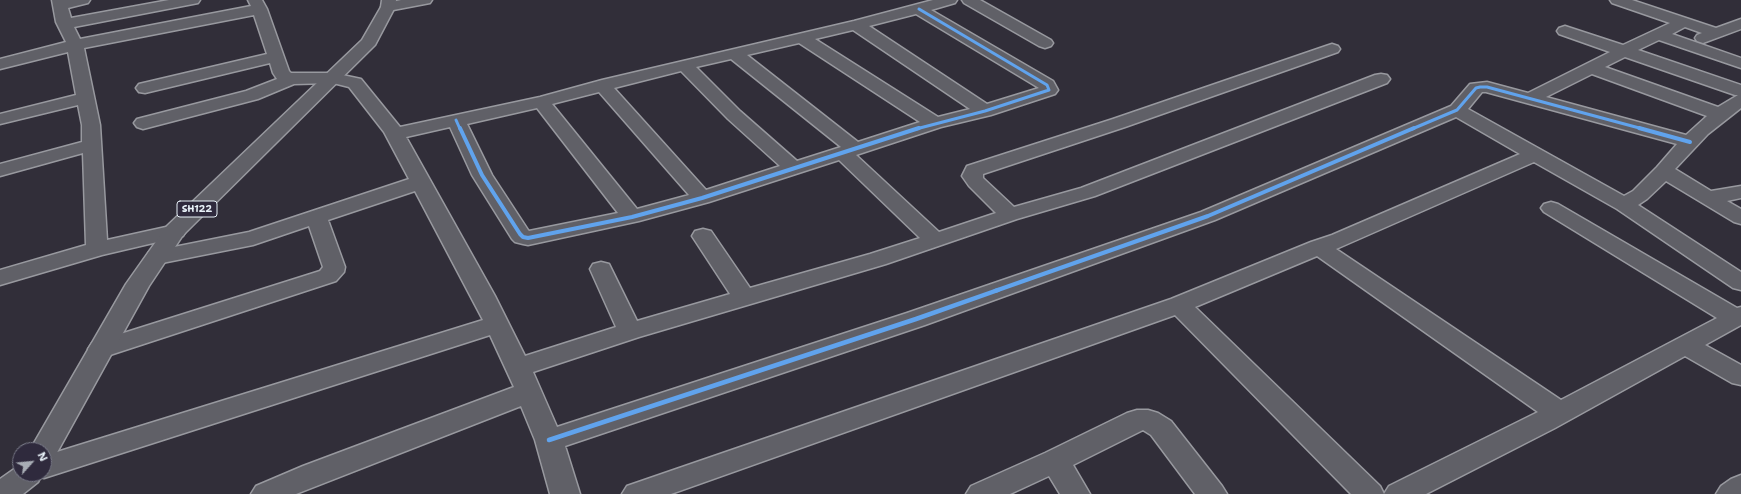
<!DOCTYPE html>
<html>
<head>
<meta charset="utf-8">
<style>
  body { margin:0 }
  #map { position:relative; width:1741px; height:494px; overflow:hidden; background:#312e39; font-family:"Shantell Sans",sans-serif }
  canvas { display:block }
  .north { position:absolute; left:12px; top:442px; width:40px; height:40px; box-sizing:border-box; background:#2f2a3d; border:1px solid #797a88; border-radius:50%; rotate:63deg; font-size:11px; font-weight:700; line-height:16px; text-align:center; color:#e8f1f8 }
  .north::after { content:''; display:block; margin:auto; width:14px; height:18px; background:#a8adb5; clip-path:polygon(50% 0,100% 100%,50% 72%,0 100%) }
</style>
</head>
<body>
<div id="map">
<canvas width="1741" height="494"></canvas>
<div class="north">N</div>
</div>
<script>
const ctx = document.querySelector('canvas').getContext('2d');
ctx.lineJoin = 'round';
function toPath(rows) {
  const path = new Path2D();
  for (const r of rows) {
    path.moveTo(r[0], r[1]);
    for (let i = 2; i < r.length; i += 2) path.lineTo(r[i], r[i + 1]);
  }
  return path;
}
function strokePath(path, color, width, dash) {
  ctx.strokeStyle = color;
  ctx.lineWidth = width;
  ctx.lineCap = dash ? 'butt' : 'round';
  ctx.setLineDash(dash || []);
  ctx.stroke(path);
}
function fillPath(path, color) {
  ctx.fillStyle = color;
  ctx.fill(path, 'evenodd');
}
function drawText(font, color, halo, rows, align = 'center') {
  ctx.font = font + ' "Shantell Sans",sans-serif';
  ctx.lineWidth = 3;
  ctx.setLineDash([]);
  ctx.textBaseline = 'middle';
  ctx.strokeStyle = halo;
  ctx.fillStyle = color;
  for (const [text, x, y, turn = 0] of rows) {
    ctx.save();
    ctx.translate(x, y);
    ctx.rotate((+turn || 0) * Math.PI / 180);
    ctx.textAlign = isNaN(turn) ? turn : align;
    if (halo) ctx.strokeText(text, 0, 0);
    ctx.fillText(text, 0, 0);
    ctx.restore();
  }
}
const minor = toPath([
  [52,0,90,0,88,3,68,8,71,18,169,0,200,0,198,3,193,4,74,27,80,39,251,6,248,0,262,0,267,9,289,71,291,73,333,73,361,79,400,127,540,97,602,80,854,21,933,0,957,0,955,3,931,10,1053,81,1058,90,1055,94,991,115,941,127,856,155,939,232,996,213,969,186,962,176,967,166,1113,119,1326,46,1332,44,1338,46,1340,49,1338,52,1125,127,983,174,983,178,1014,207,1081,188,1375,75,1381,74,1387,75,1390,79,1387,83,1095,196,1017,219,886,264,639,337,533,372,557,427,907,313,1201,212,1451,106,1470,84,1487,82,1528,93,1610,52,1559,34,1557,31,1559,28,1565,26,1571,28,1623,45,1670,23,1612,3,1610,0,1632,0,1716,28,1741,19,1741,29,1703,43,1697,41,1695,38,1697,35,1702,33,1685,27,1672,34,1741,58,1741,68,1659,40,1638,50,1741,85,1741,108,1708,134,1675,169,1711,191,1741,186,1741,198,1727,201,1741,209,1741,224,1734,222,1666,181,1647,199,1638,205,1741,272,1741,290,1733,288,1617,209,1534,162,1336,249,1561,400,1717,318,1544,212,1541,208,1544,204,1551,202,1558,204,1737,308,1741,307,1741,325,1705,345,1741,365,1741,385,1732,383,1685,356,1555,428,1426,494,1351,494,1175,315,671,494,622,494,627,486,1171,299,1311,242,1332,235,1520,154,1456,117,1215,220,925,325,565,446,580,494,550,494,535,440,521,406,296,494,251,494,256,486,303,466,514,387,490,335,44,478,33,474,44,474,44,456,483,320,415,191,328,220,345,267,344,272,336,281,110,355,101,358,92,355,88,349,92,343,320,271,323,267,309,226,253,245,157,264,149,262,146,257,149,252,249,232,409,179,384,132,349,87,333,83,294,84,258,99,143,129,137,127,134,123,137,119,246,91,277,79,273,73,270,63,145,93,139,92,136,88,139,84,267,54,254,15,84,48,100,125,107,240,175,225,183,226,186,231,183,236,102,255,0,285,0,270,86,245,83,153,0,176,0,164,82,142,82,125,78,105,0,124,0,114,76,95,68,52,0,69,0,59,66,42,56,22,52,0],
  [916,14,1039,88,987,104,869,26,916,14],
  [853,30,970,109,938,117,815,39,853,30],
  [799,43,920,122,858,142,747,55,799,43],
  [1625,57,1735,95,1738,95,1718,107,1605,67,1625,57],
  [731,59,841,147,797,161,740,111,696,67,731,59],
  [681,71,728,119,780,166,706,190,614,88,681,71],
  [1592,74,1707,116,1686,135,1546,97,1592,74],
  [599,92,689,195,637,209,552,104,599,92],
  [1482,92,1486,92,1677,144,1657,167,1633,191,1624,196,1468,109,1482,92],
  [537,108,618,213,529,231,528,230,492,175,467,124,537,108],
  [450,127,472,175,512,239,515,242,523,244,528,245,639,221,709,202,839,160,920,238,870,254,750,288,711,231,703,229,695,231,692,236,730,294,637,321,609,264,601,262,593,264,590,269,616,327,525,356,495,296,406,137,450,127],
  [1317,256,1538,412,1389,486,1384,494,1380,486,1195,307,1317,256],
  [401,0,432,0,430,3,388,11,383,10,381,7,383,4,401,0],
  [962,0,980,0,1051,40,1053,43,1051,46,1045,48,1039,46,964,3,962,0],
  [1137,410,1148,410,1158,413,1171,421,1222,486,1227,494,1195,494,1151,435,1143,430,1073,465,1090,494,1060,494,1049,476,1010,494,966,494,971,486,1045,453,1127,413,1137,410],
  [1741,475,1741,494,1716,494,1721,486,1731,479,1741,475]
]);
const major = toPath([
  [382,0,396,0,395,7,375,45,183,235,149,286,54,458,44,461,44,450,30,450,126,284,167,226,362,40,381,7,382,0],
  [20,465,20,474,42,474,38,482,23,494,0,494,0,479,20,465]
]);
strokePath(minor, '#98999f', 3);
strokePath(major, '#98999f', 3);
fillPath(minor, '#606067');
fillPath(major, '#606067');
strokePath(toPath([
  [456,120,460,129],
  [916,129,985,111,1049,90,1047,85,919,9],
  [1412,129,1457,110,1476,88,1480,87,1487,87,1643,129]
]), '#60a3ed', 3);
strokePath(toPath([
  [460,128,482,175,520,234,523,237,528,238,632,217,702,198,919,128],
  [1639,128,1690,142],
  [995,291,1208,216,1414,128]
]), '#60a3ed', 4);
strokePath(toPath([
  [549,440,916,319,998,290]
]), '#60a3ed', 4.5);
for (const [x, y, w] of [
  [197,209,40]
]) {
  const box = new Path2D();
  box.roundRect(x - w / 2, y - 8, w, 16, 3);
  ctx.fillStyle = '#2f2a3d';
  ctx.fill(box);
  strokePath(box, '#e8f1f8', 1);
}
drawText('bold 10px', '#e8f1f8', null, [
  ["SH122",197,209]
]);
</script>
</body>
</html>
